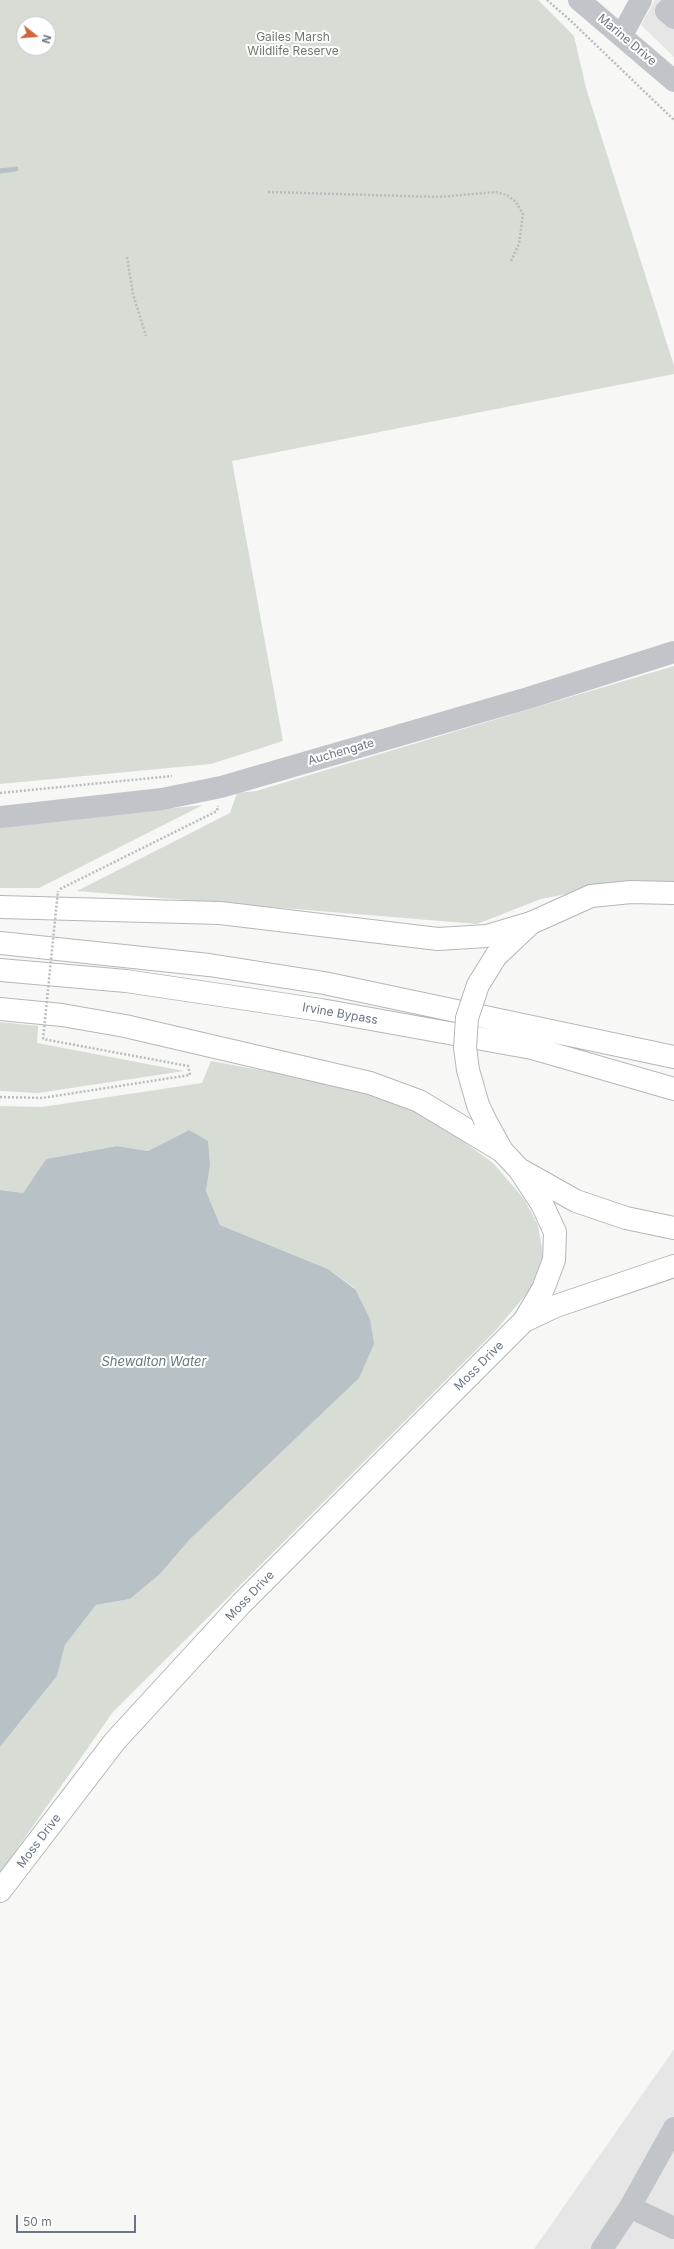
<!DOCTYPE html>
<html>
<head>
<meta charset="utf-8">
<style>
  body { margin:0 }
  #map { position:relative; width:674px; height:2249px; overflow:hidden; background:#f7f7f5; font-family:Inter,sans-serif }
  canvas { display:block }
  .north { position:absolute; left:16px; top:16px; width:40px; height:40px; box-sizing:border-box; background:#fff; border:1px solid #c3c8cd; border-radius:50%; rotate:107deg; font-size:11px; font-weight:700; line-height:16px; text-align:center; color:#6a7683 }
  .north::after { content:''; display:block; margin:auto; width:14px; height:18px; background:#d0653c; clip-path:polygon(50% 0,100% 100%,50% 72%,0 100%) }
  .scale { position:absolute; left:16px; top:2215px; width:120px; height:18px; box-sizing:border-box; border:2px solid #6a7683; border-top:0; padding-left:5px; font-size:12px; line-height:14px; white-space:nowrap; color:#6a7683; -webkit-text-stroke:3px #fff; paint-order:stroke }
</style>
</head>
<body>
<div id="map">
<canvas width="674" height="2249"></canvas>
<div class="north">N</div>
<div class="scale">50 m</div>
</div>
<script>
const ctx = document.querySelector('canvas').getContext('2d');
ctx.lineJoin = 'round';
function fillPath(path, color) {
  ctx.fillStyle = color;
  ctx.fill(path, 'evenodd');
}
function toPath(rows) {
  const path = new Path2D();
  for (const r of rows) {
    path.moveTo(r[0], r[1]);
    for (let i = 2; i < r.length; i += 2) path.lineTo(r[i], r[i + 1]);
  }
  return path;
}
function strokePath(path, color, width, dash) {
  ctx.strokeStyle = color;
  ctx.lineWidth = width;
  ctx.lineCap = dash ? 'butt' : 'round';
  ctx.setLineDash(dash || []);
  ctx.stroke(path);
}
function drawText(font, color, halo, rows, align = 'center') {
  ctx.font = font + ' Inter,sans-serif';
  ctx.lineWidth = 4;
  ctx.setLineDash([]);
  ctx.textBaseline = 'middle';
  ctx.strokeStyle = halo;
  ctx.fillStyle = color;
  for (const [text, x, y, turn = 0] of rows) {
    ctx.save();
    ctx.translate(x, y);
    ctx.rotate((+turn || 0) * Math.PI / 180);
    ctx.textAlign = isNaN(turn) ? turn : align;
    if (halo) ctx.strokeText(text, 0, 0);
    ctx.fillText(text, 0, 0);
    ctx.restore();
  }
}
fillPath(toPath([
  [655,0,674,0,674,57,641,25],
  [674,2049,674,2249,534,2249]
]), '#e5e6e5');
fillPath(toPath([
  [0,0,538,0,574,36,586,88,674,366,674,374,232,461,283,741,211,764,0,784],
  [24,24,48,24,48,48,24,48],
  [674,666,674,885,638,880,541,899,477,924,77,891,230,813,237,793,256,791],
  [203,805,39,888,0,888,0,826],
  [0,1022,38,1026,37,1043,184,1071,38,1093,0,1091],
  [211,1061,374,1091,429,1116,494,1164,524,1199,538,1225,543,1255,534,1285,496,1330,113,1712,0,1873,0,1747,57,1676,65,1645,96,1605,130,1599,160,1574,191,1538,355,1288,328,1269,220,1225,206,1191,210,1166,189,1130,148,1151,117,1146,46,1159,23,1193,0,1190,0,1106,42,1107,202,1083]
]), '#d7dcd5');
fillPath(toPath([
  [189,1130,208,1141,210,1166,206,1191,220,1225,328,1269,355,1289,370,1319,374,1344,359,1378,191,1538,160,1574,130,1599,96,1605,65,1645,57,1676,0,1747,0,1190,23,1193,46,1159,117,1146,148,1151]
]), '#b8c1c6');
strokePath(toPath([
  [0,171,16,169]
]), '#b8c1c6', 5);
const major = toPath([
  [496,956,531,923,591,896,631,892,674,893],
  [485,1120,502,1151,519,1169,576,1201,626,1218,674,1228],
  [524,1321,556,1306,674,1266],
  [0,1891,115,1741,241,1604,524,1321,543,1289,554,1260,555,1232,542,1204,519,1169]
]);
const highway = toPath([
  [0,907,220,913,438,939,487,936,531,923],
  [0,943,209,965,324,983,674,1057],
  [0,970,126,981,321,1010,532,1048,674,1089],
  [0,1009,62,1015,125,1026,370,1083,419,1101,502,1151]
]);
strokePath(major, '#b3b6ba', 24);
strokePath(highway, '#b4b7ba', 24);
strokePath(toPath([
  [547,0,570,20,674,120],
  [268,192,439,197,496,192,507,195,516,202,523,214,519,244,511,261],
  [127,257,133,294,146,336],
  [0,793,172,776],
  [60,889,217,811,218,806],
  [0,1097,42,1098,190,1075,188,1066,43,1039]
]), '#b9bcbe', 2.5, [2, 2]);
strokePath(toPath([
  [579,0,674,81],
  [674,3,666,11,674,18],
  [622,35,641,0],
  [0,817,162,799,221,787,528,698,674,652],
  [630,2207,674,2228],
  [602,2249,630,2207,674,2128]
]), '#c1c4c8', 22);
strokePath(major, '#fff', 22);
strokePath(highway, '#fff', 22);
const majorBridge = toPath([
  [485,1120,478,1105,468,1070,465,1047,467,1018,478,985,496,956]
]);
strokePath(majorBridge, '#b3b6ba', 24, []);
strokePath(toPath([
  [43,1039,58,891]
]), '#b9bcbe', 2.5, [2, 2]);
strokePath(majorBridge, '#fff', 22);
drawText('12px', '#6b7a68', '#fff', [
  ["Gailes Marsh",293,37],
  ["Wildlife Reserve",293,51]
]);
drawText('12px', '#6a7683', '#fff', [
  ["Marine Drive",627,40,40],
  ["Auchengate",341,752,-16],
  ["Irvine Bypass",340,1014,10],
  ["Moss Drive",479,1366,-45],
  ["Moss Drive",250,1596,-46],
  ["Moss Drive",39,1841,-53]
]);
drawText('italic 13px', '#66777f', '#fff', [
  ["Shewalton Water",154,1362]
]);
</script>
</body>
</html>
